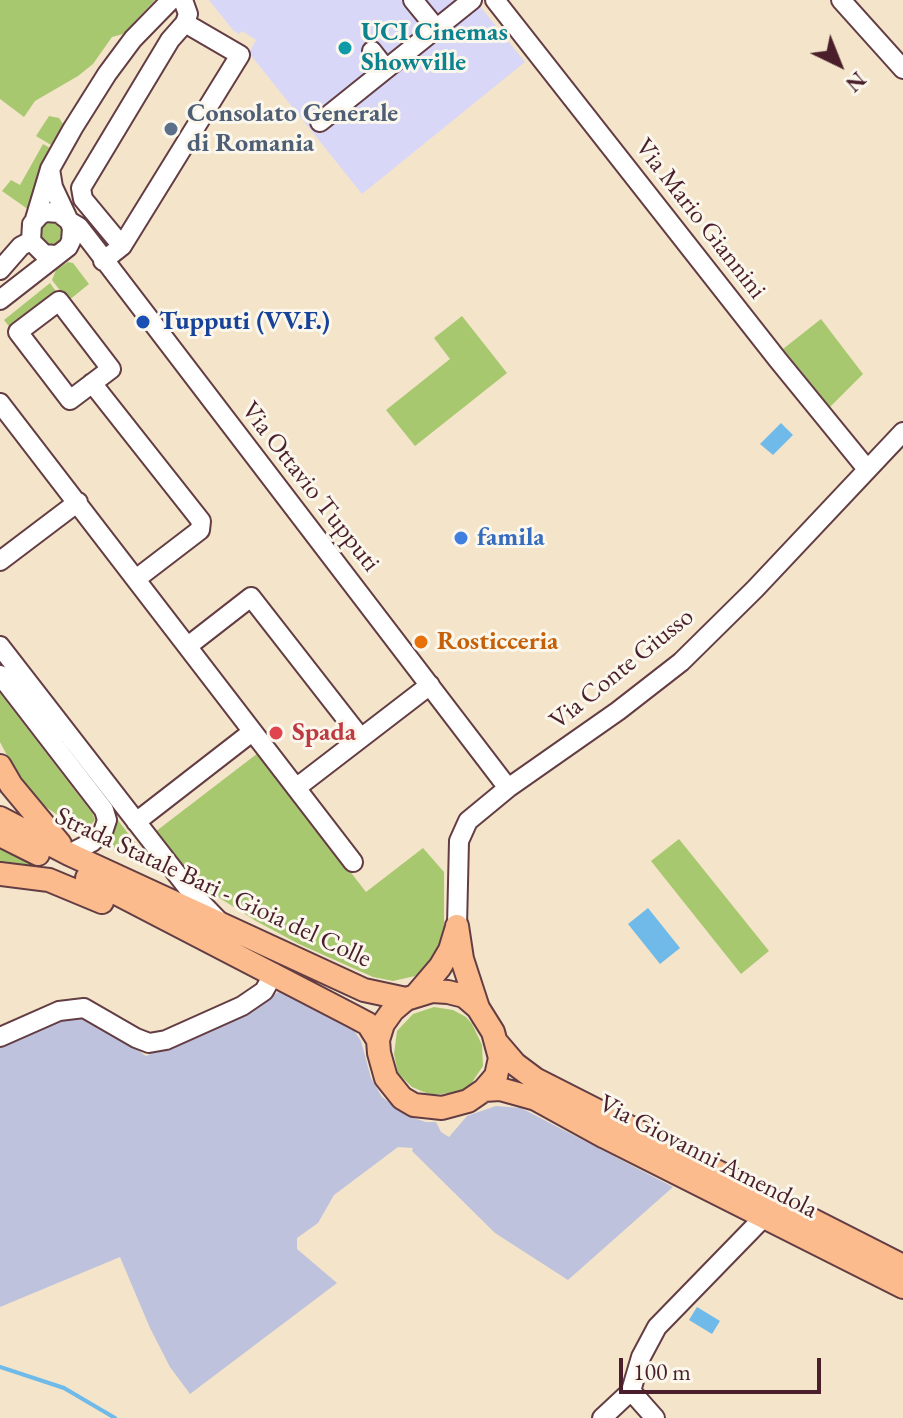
<!DOCTYPE html>
<html>
<head>
<meta charset="utf-8">
<style>
  body { margin:0 }
  #map { position:relative; width:903px; height:1418px; overflow:hidden; background:#f3e4ca; font-family:"EB Garamond",serif }
  canvas { display:block }
  .north { position:absolute; left:799px; top:24px; width:80px; height:80px; -webkit-text-stroke:6px #fbf7ec; paint-order:stroke; rotate:137deg; font-size:22px; font-weight:700; line-height:32px; text-align:center; color:#4a1f2b }
  .north::after { content:''; display:block; margin:auto; width:28px; height:36px; background:#4a1f2b; clip-path:polygon(50% 0,100% 100%,50% 72%,0 100%) }
  .scale { position:absolute; left:619px; top:1358px; width:202px; height:36px; box-sizing:border-box; border:4px solid #4a1f2b; border-top:0; padding-left:10px; font-size:24px; line-height:28px; white-space:nowrap; color:#4a1f2b; -webkit-text-stroke:6px #fbf7ec; paint-order:stroke }
</style>
</head>
<body>
<div id="map">
<canvas width="903" height="1418"></canvas>
<div class="north">N</div>
<div class="scale">100 m</div>
</div>
<script>
const ctx = document.querySelector('canvas').getContext('2d');
ctx.lineJoin = 'round';
function fillPath(path, color) {
  ctx.fillStyle = color;
  ctx.fill(path, 'evenodd');
}
function toPath(rows) {
  const path = new Path2D();
  for (const r of rows) {
    if (r.length === 3) {
      path.moveTo(r[0] + r[2], r[1]);
      path.arc(r[0], r[1], r[2], 0, 2 * Math.PI);
      continue;
    }
    path.moveTo(r[0], r[1]);
    for (let i = 2; i < r.length; i += 2) path.lineTo(r[i], r[i + 1]);
  }
  return path;
}
function strokePath(path, color, width, dash) {
  ctx.strokeStyle = color;
  ctx.lineWidth = width;
  ctx.lineCap = dash ? 'butt' : 'round';
  ctx.setLineDash(dash || []);
  ctx.stroke(path);
}
function drawText(font, color, halo, rows, align = 'center') {
  ctx.font = font + ' "EB Garamond",serif';
  ctx.lineWidth = 6;
  ctx.setLineDash([]);
  ctx.textBaseline = 'middle';
  ctx.strokeStyle = halo;
  ctx.fillStyle = color;
  for (const [text, x, y, turn = 0] of rows) {
    ctx.save();
    ctx.translate(x, y);
    ctx.rotate((+turn || 0) * Math.PI / 180);
    ctx.textAlign = isNaN(turn) ? turn : align;
    if (halo) ctx.strokeText(text, 0, 0);
    ctx.fillText(text, 0, 0);
    ctx.restore();
  }
}
fillPath(toPath([
  [209,0,475,0,525,62,362,194,249,53,256,40,242,31,239,34,233,30]
]), '#d8d7f8');
fillPath(toPath([
  [280,991,353,1029,361,1041,371,1078,382,1097,407,1116,426,1122,436,1122,441,1132,449,1137,467,1116,496,1106,521,1108,673,1187,568,1280,495,1233,412,1151,413,1148,398,1147,334,1195,318,1223,297,1238,297,1249,337,1283,190,1394,170,1367,150,1328,120,1257,0,1307,0,1046,72,1014,85,1012,146,1056,246,1013]
]), '#bfc2dd');
fillPath(toPath([
  [0,0,155,0,123,34,112,37,93,64,78,76,35,101,24,117,0,99],
  [49,116,59,118,63,124,51,145,36,136],
  [43,144,50,148,41,165,29,210,2,191,11,180,20,185],
  [51,233,11],
  [68,262,73,263,89,284,68,301,52,280,56,270],
  [50,283,57,293,11,329,4,320],
  [462,316,507,373,415,446,386,410,450,359,434,338],
  [821,319,863,374,830,407,783,349],
  [0,693,93,814,95,820,87,829,78,829,40,803,13,767,0,742],
  [258,753,366,892,423,848,444,872,444,938,435,960,415,976,393,981,373,977,299,944,256,921,196,883,155,832],
  [117,819,153,866,152,867,107,845,115,830],
  [679,839,769,951,741,974,651,861],
  [0,848,43,871,0,867],
  [434,1007,453,1010,466,1017,472,1024,482,1045,483,1066,469,1087,461,1092,431,1095,412,1087,398,1073,394,1054,397,1031,413,1014]
]), '#a8c870');
fillPath(toPath([
  [781,423,793,435,773,455,760,444],
  [648,908,680,948,660,964,628,924],
  [697,1307,720,1321,712,1334,689,1320]
]), '#6fbae8');
strokePath(toPath([
  [0,1367,64,1388,115,1418]
]), '#6fbae8', 4);
const minor = toPath([
  [413,0,436,28],
  [495,0,778,360,867,469],
  [841,0,903,69],
  [372,51,386,69],
  [320,122,472,0],
  [50,169,53,187,69,221,79,227,93,245,508,788],
  [35,219,50,169,73,128,107,74,133,39,171,0],
  [122,246,83,199,81,188,170,40,185,23,188,14,183,0],
  [103,261,122,246,240,55,185,23],
  [0,270,21,246,31,241],
  [0,300,68,247,71,241,72,228,69,221,59,213,46,212,40,215,32,224,31,241,44,254,56,255],
  [59,301,111,369,70,400,18,332,59,301],
  [92,383,201,521,200,530,136,579],
  [0,403,353,862],
  [0,561,78,502],
  [0,646,190,891,219,921],
  [188,646,251,597,361,738],
  [0,675,104,810,107,820,103,832,92,842,69,854],
  [296,788,430,685],
  [136,822,252,732],
  [457,926,459,841,468,821,508,788,618,711,681,662,755,589,903,432],
  [0,1037,59,1011,84,1008,136,1038,149,1043,166,1040,242,1006,264,991,274,973],
  [631,1391,655,1418],
  [602,1418,631,1391,641,1357,657,1327,764,1217]
]);
const major = toPath([
  [0,766,11,785,60,844],
  [0,818,69,854,364,990,406,999],
  [0,835,38,854],
  [0,874,49,880,102,902],
  [87,878,353,1016,368,1024,378,1040],
  [457,926,462,959,478,1008],
  [432,991,448,992,464,996,478,1008,493,1032,500,1058,496,1076,484,1090,468,1101,442,1108,414,1105,402,1098,386,1078,379,1053,378,1040,383,1024,393,1010,406,999,432,991],
  [417,994,440,967,450,950,457,927],
  [497,1043,515,1064,535,1079,903,1266],
  [484,1090,500,1089,536,1099,605,1137,903,1287]
]);
strokePath(minor, '#633d43', 22);
strokePath(major, '#633d43', 26);
strokePath(minor, '#fff', 18);
strokePath(major, '#fbbb8d', 22);
for (const [x, y, r, color] of [
  [345,48,8,"#0f9aa8"],
  [171,129,8,"#5c6f8a"],
  [143,322,8,"#1a4fb4"],
  [461,538,8,"#3f7fe0"],
  [421,642,8,"#e8710a"],
  [276,733,8,"#e0444e"]
]) {
  const dot = new Path2D();
  dot.arc(x, y, r, 0, 2 * Math.PI);
  ctx.fillStyle = color;
  ctx.fill(dot);
  strokePath(dot, '#fbf7ec', 3);
}
drawText('bold 26px', '#0d838f', '#fbf7ec', [
  ["UCI Cinemas",361,33],
  ["Showville",361,63]
], 'left');
drawText('bold 26px', '#4e5e75', '#fbf7ec', [
  ["Consolato Generale",187,114],
  ["di Romania",187,144]
], 'left');
drawText('26px', '#4a1f2b', '#fbf7ec', [
  ["Via Mario Giannini",700,219,52],
  ["Via Ottavio Tupputi",310,487,52],
  ["Via Conte Giusso",622,669,-39],
  ["Strada Statale Bari - Gioia del Colle",213,888,25],
  ["Via Giovanni Amendola",708,1157,27]
]);
drawText('bold 26px', '#164399', '#fbf7ec', [
  ["Tupputi (VV.F.)",159,322]
], 'left');
drawText('bold 26px', '#366cbe', '#fbf7ec', [
  ["famila",477,538]
], 'left');
drawText('bold 26px', '#c56008', '#fbf7ec', [
  ["Rosticceria",437,642]
], 'left');
drawText('bold 26px', '#be3a42', '#fbf7ec', [
  ["Spada",292,733]
], 'left');
</script>
</body>
</html>
